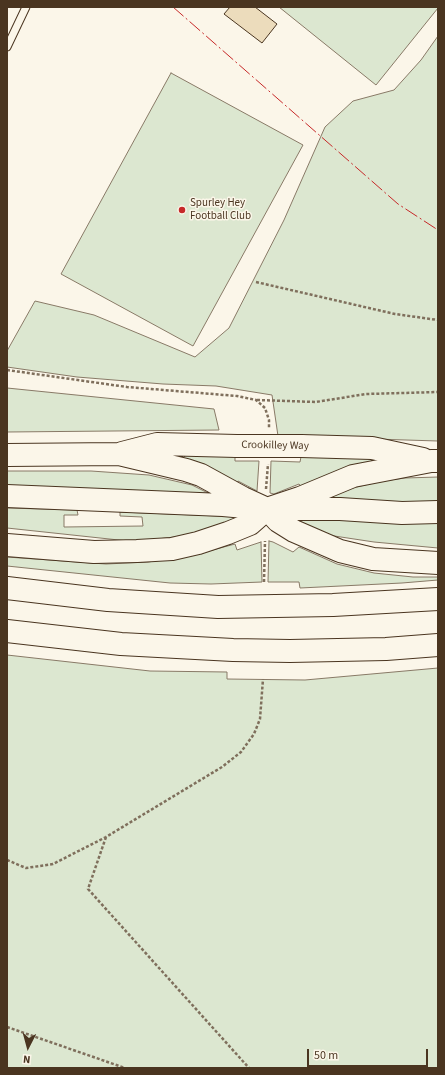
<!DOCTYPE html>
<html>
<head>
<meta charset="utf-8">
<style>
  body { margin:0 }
  #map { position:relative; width:445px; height:1075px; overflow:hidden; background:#fbf6e9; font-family:"Source Sans 3",sans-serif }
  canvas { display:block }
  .frame { position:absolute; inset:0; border:8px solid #4a3520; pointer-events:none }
  .north { position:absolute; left:8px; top:1027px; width:40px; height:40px; -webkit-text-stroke:3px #fbf6e9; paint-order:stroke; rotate:186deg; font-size:11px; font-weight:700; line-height:16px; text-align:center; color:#4a3520 }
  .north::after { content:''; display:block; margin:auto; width:14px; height:18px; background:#4a3520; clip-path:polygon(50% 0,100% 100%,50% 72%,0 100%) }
  .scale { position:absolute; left:307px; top:1049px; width:121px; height:18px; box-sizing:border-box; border:2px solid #4a3520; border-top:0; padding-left:5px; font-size:12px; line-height:14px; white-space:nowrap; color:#4a3520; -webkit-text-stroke:3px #fbf6e9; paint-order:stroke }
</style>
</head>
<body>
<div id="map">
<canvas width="445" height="1075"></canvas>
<div class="frame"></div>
<div class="north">N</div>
<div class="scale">50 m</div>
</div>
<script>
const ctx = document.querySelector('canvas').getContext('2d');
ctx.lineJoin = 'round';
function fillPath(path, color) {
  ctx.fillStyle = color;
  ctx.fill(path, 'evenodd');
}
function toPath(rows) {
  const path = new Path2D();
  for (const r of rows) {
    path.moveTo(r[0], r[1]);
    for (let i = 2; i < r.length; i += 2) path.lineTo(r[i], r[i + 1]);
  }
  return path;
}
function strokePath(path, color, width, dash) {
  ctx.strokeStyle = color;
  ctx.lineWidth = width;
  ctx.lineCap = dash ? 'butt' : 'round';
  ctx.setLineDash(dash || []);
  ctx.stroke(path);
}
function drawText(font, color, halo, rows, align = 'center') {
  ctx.font = font + ' "Source Sans 3",sans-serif';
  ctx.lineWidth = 3;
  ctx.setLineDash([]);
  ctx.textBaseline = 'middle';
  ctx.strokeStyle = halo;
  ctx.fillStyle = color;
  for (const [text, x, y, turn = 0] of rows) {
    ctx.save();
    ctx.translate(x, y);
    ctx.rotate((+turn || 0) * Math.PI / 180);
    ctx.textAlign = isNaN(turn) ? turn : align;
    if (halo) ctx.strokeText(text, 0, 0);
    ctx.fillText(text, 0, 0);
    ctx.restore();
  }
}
const green = toPath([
  [279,7,438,7,438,8,376,85,279,7],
  [438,36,438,441,278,436,272,395,216,386,163,384,77,377,7,367,7,351,35,301,94,315,195,357,229,328,284,220,325,127,353,101,394,90,421,60,438,36],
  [171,73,303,145,193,346,61,274,171,73],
  [7,388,214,409,219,430,7,432,7,388],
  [186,455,235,456,235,461,259,461,257,491,238,481,235,486,183,458,186,455],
  [301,457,374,458,374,462,302,488,299,484,274,494,270,493,271,461,300,462,301,457],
  [7,471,91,471,149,475,192,485,216,497,7,489,7,471],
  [438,477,438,503,322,499,348,489,382,481,405,478,438,477],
  [7,508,77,510,78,515,64,515,64,527,143,526,142,517,120,516,120,512,244,517,224,525,184,536,148,540,128,541,7,528,7,508],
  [290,519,438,521,438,548,374,542,321,534,290,519],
  [269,541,273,542,293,552,299,547,337,564,374,573,413,577,438,577,438,580,402,583,300,588,299,582,268,582,269,541],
  [261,542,262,582,211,584,170,583,7,566,7,557,106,564,148,562,190,556,235,544,237,550,261,542],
  [7,655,150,671,227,672,227,679,305,680,438,668,438,1068,7,1068,7,655]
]);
fillPath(green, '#dce7d0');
strokePath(green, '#887966', 1);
const building = toPath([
  [230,7,255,7,277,24,262,43,224,14,230,7]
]);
fillPath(building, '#ecdcbc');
strokePath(building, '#4a3520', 1);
const service = toPath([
  [7,47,26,7]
]);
const primary = toPath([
  [301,446,372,448,423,459],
  [122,453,157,444,237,446],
  [7,455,119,454,186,470,201,475,243,498,267,509,300,498,353,476,431,461,438,461],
  [7,496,223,505,267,509,340,509,402,513,438,512]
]);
const motorway = toPath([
  [7,545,94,552,137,551,172,549,198,543,228,533,250,524,267,509,278,521,294,531,340,551,373,559,438,563],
  [7,588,108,600,218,607,333,605,438,599],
  [7,631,121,644,233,650,290,651,386,649,438,645]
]);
strokePath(service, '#4a3520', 9);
strokePath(primary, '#4a3520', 24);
strokePath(motorway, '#4a3520', 24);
strokePath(toPath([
  [256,282,395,314,438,320],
  [7,370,127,387,237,396,256,400,265,408,269,420,269,428],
  [257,400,316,402,366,394,438,392],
  [266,489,268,464],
  [264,582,265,541],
  [106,837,88,889,249,1068],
  [7,860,26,868,53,864,106,837,222,767,241,752,254,734,260,719,263,679],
  [7,1027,125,1068]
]), '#7f6f5c', 2.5, [3, 2]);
strokePath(service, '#fbf6e9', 7);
strokePath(primary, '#fbf6e9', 22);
strokePath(motorway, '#fbf6e9', 22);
const primaryBridge = toPath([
  [237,446,301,446]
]);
strokePath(primaryBridge, '#4a3520', 24, []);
strokePath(primaryBridge, '#fbf6e9', 22);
strokePath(toPath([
  [173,7,398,204,438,230]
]), '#c62828', 1, [14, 3, 2, 3]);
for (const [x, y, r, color] of [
  [182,210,4,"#c62828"]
]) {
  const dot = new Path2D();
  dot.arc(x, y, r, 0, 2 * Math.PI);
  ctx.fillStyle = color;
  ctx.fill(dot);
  strokePath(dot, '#fbf6e9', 1.5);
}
drawText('11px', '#4a3520', '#fbf6e9', [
  ["Spurley Hey",190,204],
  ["Football Club",190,217]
], 'left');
drawText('11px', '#4a3520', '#fbf6e9', [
  ["Crookilley Way",275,446,1]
]);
</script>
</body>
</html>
